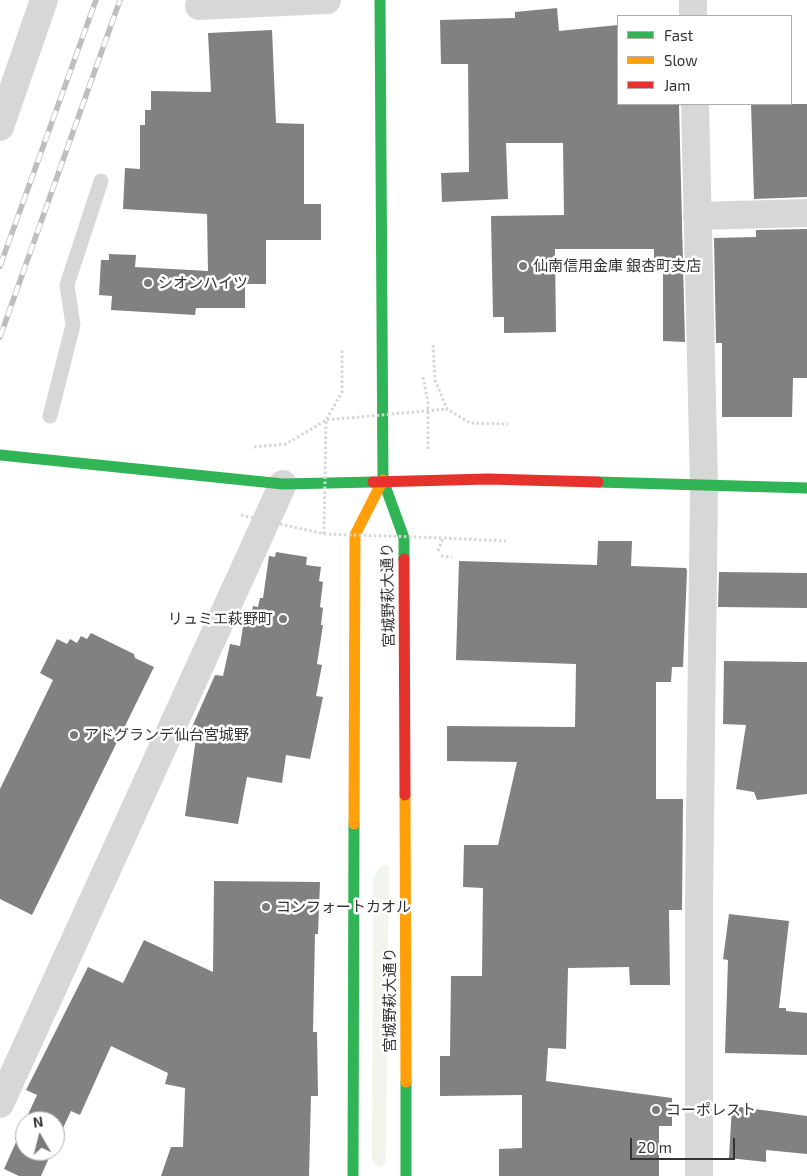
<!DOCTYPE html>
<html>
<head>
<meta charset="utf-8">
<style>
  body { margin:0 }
  #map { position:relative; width:807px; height:1176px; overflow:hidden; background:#fff; font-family:"Exo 2",sans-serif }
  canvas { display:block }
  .legend { position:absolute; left:617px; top:15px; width:175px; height:90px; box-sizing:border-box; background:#fff; border:1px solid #adadad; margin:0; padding:6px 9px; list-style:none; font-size:15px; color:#333 }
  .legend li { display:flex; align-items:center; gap:10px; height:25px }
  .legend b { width:25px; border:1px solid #adadad }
  .north { position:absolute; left:15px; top:1111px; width:50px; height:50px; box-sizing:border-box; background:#fff; border:1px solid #adadad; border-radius:50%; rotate:352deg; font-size:14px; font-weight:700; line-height:20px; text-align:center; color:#333 }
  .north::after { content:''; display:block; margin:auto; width:18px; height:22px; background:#7a7a7a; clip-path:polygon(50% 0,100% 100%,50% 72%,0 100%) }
  .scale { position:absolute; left:630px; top:1138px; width:105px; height:22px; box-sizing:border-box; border:2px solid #333; border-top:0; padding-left:6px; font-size:15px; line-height:18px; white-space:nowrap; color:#333; -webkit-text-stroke:4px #fff; paint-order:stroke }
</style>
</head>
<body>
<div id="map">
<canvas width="807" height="1176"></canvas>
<ul class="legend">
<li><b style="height:6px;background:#30b455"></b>Fast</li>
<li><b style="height:6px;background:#ff9f0a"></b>Slow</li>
<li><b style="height:6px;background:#e5322d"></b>Jam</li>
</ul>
<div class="north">N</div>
<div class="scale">20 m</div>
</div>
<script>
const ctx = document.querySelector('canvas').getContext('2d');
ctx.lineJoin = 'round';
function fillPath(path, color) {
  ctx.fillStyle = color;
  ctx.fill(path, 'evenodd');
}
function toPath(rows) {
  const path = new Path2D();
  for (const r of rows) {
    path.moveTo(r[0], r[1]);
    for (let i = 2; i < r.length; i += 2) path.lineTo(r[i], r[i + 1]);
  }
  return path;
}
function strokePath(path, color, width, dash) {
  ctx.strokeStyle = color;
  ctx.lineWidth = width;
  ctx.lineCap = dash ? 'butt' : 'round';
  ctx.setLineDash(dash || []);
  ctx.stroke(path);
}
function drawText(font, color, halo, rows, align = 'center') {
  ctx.font = font + ' "Exo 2","Noto Sans JP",sans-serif';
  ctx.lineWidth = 5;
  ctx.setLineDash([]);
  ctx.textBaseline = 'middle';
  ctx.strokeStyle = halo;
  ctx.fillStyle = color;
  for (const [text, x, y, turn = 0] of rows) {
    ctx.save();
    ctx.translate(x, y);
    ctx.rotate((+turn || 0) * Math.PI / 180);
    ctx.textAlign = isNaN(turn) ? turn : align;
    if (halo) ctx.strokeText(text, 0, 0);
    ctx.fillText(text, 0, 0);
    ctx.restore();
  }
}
fillPath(toPath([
  [381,865,389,865,386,1161,382,1166,378,1167,372,1160,373,880]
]), '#f1f5ed');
fillPath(toPath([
  [557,8,559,31,618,25,618,104,679,104,685,342,663,341,663,262,654,262,654,249,555,249,556,332,504,333,504,317,493,317,491,216,564,215,563,143,506,143,508,199,442,202,441,173,469,172,468,64,441,64,440,20,515,18,515,12],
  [272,30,276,123,304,124,304,204,321,204,321,240,266,240,266,284,245,284,245,308,196,308,195,315,111,310,112,296,99,295,101,260,109,260,109,254,136,255,135,267,208,271,207,214,123,209,125,168,140,169,140,125,145,125,145,110,151,110,151,91,211,92,208,33],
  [751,104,807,104,807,197,754,199],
  [807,229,807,378,793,378,792,417,722,417,722,343,716,343,714,238,756,237,756,230],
  [598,541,632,541,631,566,686,568,687,571,683,667,672,667,671,682,656,682,656,799,683,799,682,910,669,910,670,985,630,985,629,967,568,968,566,1049,548,1048,546,1081,672,1098,672,1126,659,1126,659,1176,499,1176,499,1149,522,1148,522,1095,440,1096,440,1056,450,1056,451,976,482,976,483,888,463,887,464,845,498,845,517,762,447,761,447,726,575,727,576,664,456,660,459,561,597,565],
  [276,552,307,557,306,565,321,567,319,581,323,582,320,607,323,608,321,625,323,625,317,664,322,665,316,696,323,697,310,759,286,755,282,783,247,777,238,824,185,816,196,738,188,736,215,675,223,676,230,644,240,646,245,613,251,614,253,606,258,607,260,598,263,598,269,556,275,557],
  [719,572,807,573,807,608,718,607],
  [91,633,134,654,135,658,154,667,32,915,0,899,0,789,53,680,40,673,57,639,67,644,70,639,77,643,81,636,87,639],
  [724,661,807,662,807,794,757,800,754,792,736,789,746,725,723,724],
  [214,881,320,882,318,934,315,934,313,1032,317,1032,318,1096,311,1096,309,1176,161,1176,171,1147,183,1147,185,1088,165,1084,168,1073,111,1046,80,1115,71,1111,55,1145,55,1121,25,1121,37,1095,26,1090,88,967,123,983,144,940,213,972],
  [729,914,789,921,779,1008,786,1008,786,1011,807,1013,807,1055,725,1053,728,960,723,959],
  [732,1106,807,1116,807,1154,766,1150,766,1162,729,1158],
  [25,1122,25,1151,52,1151,41,1176,19,1176,4,1169]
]), '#818181');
strokePath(toPath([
  [433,345,435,380,447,409,470,423,508,424],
  [423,377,428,402,428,449],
  [254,447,286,444,326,420,342,392,342,349],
  [438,551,443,538,506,541],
  [441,556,452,557]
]), '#d6d6d6', 3, [2.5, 2.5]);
strokePath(toPath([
  [50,416,73,325,67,285,101,181]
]), '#d7d7d7', 15);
strokePath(toPath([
  [693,0,693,16],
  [199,6,327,0],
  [695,104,704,486,699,903,699,1176],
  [0,127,44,0],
  [697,216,807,213],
  [0,1104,283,484]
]), '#d7d7d7', 28);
strokePath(toPath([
  [380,0,383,480,404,538,404,559],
  [0,455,283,484,373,482],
  [598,482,807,488],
  [406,1082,406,1176],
  [353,1176,354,824]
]), '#30b455', 11);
strokePath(toPath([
  [405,795,406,1082],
  [354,824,355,535,383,480]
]), '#ff9f0a', 11);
strokePath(toPath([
  [373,482,488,479,598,482],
  [404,559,405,795]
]), '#e5322d', 11);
const rail = toPath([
  [0,266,96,0],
  [0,337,120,0]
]);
strokePath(rail, '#bebebe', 5.5);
strokePath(rail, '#fff', 4, [11]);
strokePath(toPath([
  [241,515,324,534,443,538],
  [324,534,326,420,447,409]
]), '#d6d6d6', 3, [2.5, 2.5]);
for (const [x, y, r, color] of [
  [523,266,5,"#7a7a7a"],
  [148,283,5,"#7a7a7a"],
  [283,619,5,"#7a7a7a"],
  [74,735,5,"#7a7a7a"],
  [266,907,5,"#7a7a7a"],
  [656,1110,5,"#7a7a7a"]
]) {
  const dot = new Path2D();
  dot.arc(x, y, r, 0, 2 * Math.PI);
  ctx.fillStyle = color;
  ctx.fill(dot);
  strokePath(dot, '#fff', 2);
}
drawText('15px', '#333', '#fff', [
  ["仙南信用金庫 銀杏町支店",533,266],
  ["シオンハイツ",158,283],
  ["リュミエ萩野町",273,619,"right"],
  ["アドグランデ仙台宮城野",84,735],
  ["コンフォートカオル",276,907],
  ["コーポレスト",666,1110]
], 'left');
drawText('15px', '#333', '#fff', [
  ["宮城野萩大通り",388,595,-91],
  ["宮城野萩大通り",390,1000,-90]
]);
</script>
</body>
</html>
